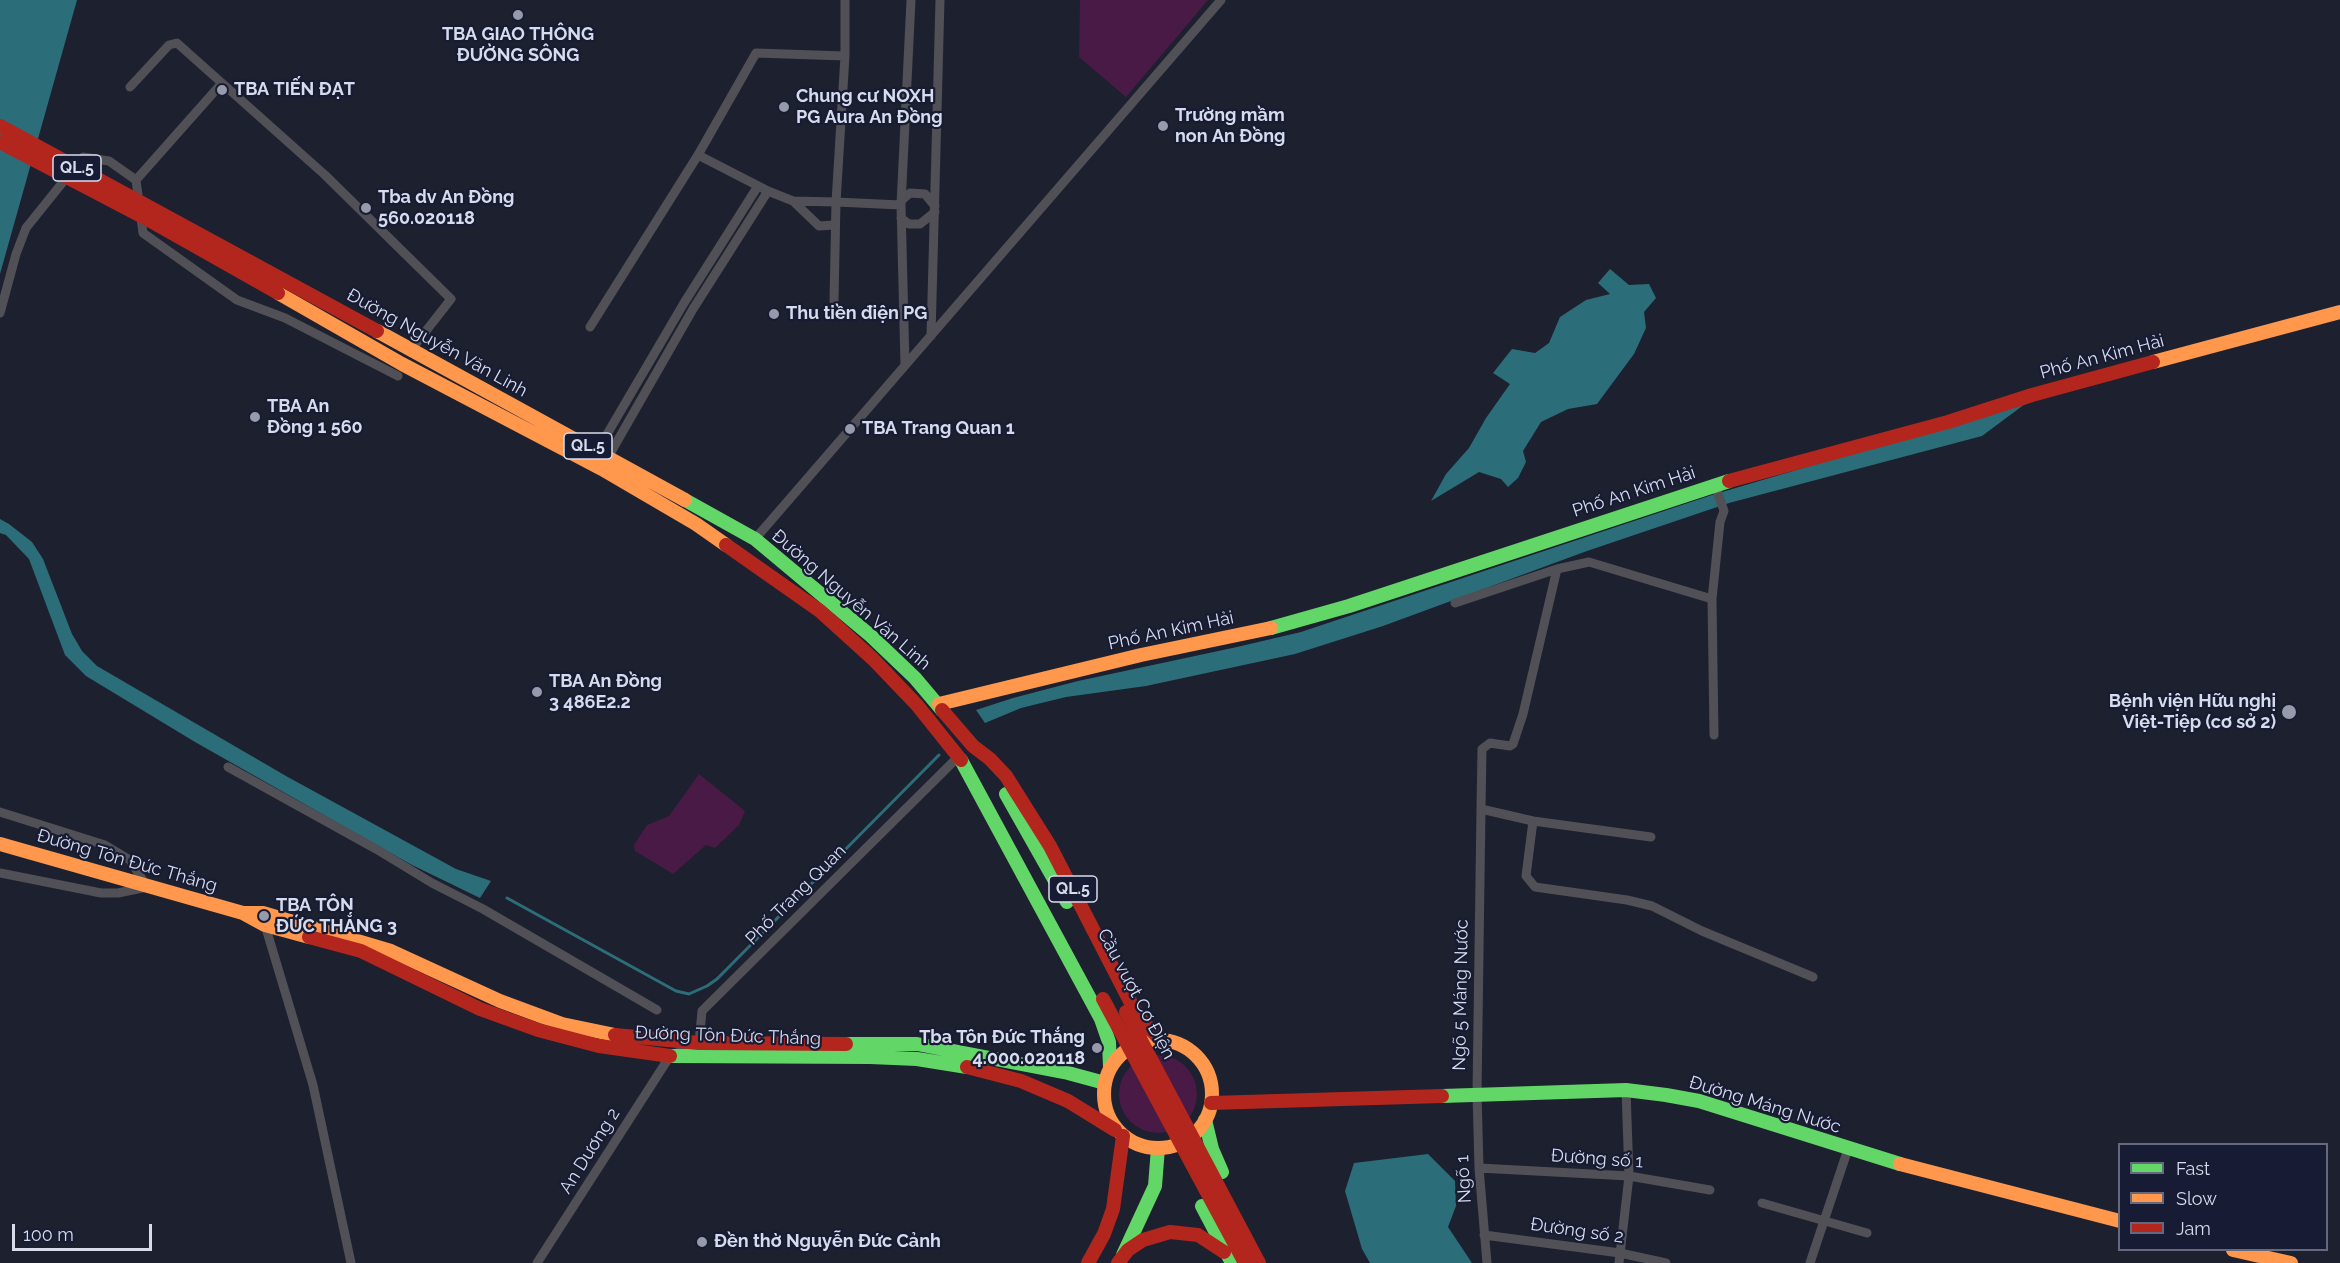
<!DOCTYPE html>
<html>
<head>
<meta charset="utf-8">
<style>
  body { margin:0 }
  #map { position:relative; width:2340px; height:1263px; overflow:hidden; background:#1d202e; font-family:Raleway,sans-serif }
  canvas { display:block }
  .legend { position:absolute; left:2118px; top:1143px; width:210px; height:108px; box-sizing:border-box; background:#171c34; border:2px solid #64697e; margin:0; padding:8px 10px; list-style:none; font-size:18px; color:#d7dcec }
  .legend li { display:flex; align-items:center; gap:12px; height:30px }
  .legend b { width:30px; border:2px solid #64697e }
  .scale { position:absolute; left:12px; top:1224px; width:140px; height:27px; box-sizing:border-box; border:3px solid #d7dcec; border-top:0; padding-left:8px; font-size:18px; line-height:21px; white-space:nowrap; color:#d7dcec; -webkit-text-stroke:4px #171c34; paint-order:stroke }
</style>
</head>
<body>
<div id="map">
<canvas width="2340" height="1263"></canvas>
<ul class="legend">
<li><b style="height:8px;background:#63d668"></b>Fast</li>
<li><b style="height:8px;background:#ff974d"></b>Slow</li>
<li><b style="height:8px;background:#b3261e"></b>Jam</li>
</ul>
<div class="scale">100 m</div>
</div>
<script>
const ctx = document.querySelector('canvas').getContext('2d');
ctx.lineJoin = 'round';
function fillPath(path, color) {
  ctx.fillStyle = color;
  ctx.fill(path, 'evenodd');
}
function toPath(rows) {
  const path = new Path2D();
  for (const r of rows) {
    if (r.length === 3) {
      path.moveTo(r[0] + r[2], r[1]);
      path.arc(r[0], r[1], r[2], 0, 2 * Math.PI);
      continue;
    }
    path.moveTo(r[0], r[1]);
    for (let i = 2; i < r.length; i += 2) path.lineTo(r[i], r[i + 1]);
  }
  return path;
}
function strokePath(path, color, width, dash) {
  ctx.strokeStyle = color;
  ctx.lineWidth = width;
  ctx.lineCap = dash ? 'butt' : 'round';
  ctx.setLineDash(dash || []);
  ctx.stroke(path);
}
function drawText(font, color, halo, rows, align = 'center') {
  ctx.font = font + ' Raleway,sans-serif';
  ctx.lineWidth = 4.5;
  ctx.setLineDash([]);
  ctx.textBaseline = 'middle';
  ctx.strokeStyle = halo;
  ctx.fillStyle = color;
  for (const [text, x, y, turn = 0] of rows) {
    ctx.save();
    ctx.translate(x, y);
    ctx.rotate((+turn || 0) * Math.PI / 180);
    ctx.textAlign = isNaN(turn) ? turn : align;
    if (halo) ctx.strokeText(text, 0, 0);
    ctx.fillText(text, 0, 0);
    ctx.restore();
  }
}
fillPath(toPath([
  [1080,0,1208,0,1126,97,1079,57],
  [699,774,745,811,739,825,715,848,706,845,673,874,635,851,634,845,647,825,669,816],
  [1158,1094,39]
]), '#491a46');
fillPath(toPath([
  [0,0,77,0,0,274],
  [1610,269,1629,285,1649,284,1656,298,1644,312,1646,328,1634,354,1597,404,1568,409,1541,422,1523,451,1526,462,1518,478,1508,487,1501,479,1479,472,1431,501,1446,474,1469,448,1486,418,1510,384,1493,373,1512,349,1535,353,1549,343,1560,317,1586,300,1610,294,1598,283],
  [2029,401,1982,436,1729,503,1587,551,1383,626,1295,654,1146,686,1066,697,1021,708,985,723,976,710,1013,698,1078,681,1237,647,1301,632,1712,495],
  [0,519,9,524,32,542,43,559,72,634,82,651,97,666,286,776,456,869,491,881,480,898,412,865,195,742,86,676,65,655,29,559,6,535,0,533],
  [1428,1154,1455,1181,1456,1206,1448,1227,1472,1263,1370,1263,1362,1249,1345,1191,1354,1163]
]), '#2c6d7a');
strokePath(toPath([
  [507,898,676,991,689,994,707,986,717,979,939,755]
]), '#2c6d7a', 3);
strokePath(toPath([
  [845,56,845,0],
  [130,87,169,45,177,43,325,175,451,299,411,350],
  [698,155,768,191,793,201,836,202,834,301],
  [136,180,222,83],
  [793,201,819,226,834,225],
  [901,201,910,193,925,194,935,206],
  [901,218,909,224,920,224,935,212],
  [0,313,16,254,26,228,83,157,109,161,136,180,143,233,237,300,285,318,398,376],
  [590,327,698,155,756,53,845,56,836,202,901,205],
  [931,336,940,0],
  [905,365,901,205,911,0],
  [596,453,684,303,758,186],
  [607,459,693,309,768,191],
  [755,539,1221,0],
  [1455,603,1557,569],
  [1714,735,1712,599,1720,522,1724,511,1715,485],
  [228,767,376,849,432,883,483,909,657,1010],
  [1481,809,1477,1093,1479,1168,1487,1263],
  [0,812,105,845,130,860,147,887,118,893,101,893,0,873],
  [1533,821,1526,876,1535,887,1627,900,1652,906,1702,931,1813,977],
  [1651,837,1533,821,1481,809,1482,749,1490,743,1510,746,1513,744,1523,714,1557,569,1589,562,1712,599],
  [265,925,313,1085,351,1263],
  [1479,1168,1629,1176,1710,1190],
  [1762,1203,1867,1233],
  [1484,1235,1620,1253,1666,1263],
  [537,1263,670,1056,699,1043,702,1011,959,756],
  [1619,1263,1629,1176,1626,1090],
  [1810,1263,1848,1149]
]), '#515056', 9);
strokePath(toPath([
  [685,500,755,539,871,636,915,678,942,710],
  [1271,628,1349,606,1729,481],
  [961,760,1101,1019,1109,1042,1110,1067],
  [1006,794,1067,902],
  [846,1044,917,1044,1068,1073,1105,1083],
  [670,1056,870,1057,917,1059,967,1067],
  [1442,1096,1626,1090,1666,1095,1699,1101,1900,1164],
  [1205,1120,1212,1149,1222,1172],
  [1202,1206,1232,1263],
  [1123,1255,1155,1186,1158,1148]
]), '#63d668', 14);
strokePath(toPath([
  [278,293,402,364,602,469,696,524,726,545],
  [377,331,685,500],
  [2153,362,2340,312],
  [939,704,1141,655,1271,628],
  [0,844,243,913,265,925,309,937],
  [245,913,263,913,391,951,500,1001,562,1024,615,1035],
  [1158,1094,54],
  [1900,1164,2120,1221],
  [2233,1250,2291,1263]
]), '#ff974d', 14);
strokePath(toPath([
  [0,126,377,331],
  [0,142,147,219,278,293],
  [1729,481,1948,422,2032,395,2153,362],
  [726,545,820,611,873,659,917,705,961,760],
  [942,710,973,746,990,759,1006,776,1050,846,1133,1007,1142,1021,1161,1040],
  [309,937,361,951,480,1009,538,1030,599,1046,670,1056],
  [1103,999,1245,1263],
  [1126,1012,1259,1263],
  [615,1035,699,1043,846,1044],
  [967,1067,1021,1081,1068,1101,1115,1130],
  [1211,1103,1442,1096],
  [1088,1263,1104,1234,1113,1209,1123,1136],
  [1118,1263,1128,1250,1143,1240,1170,1232,1198,1235,1224,1252]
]), '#b3261e', 14);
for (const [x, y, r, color] of [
  [518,15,6,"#969aaa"],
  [222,90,6,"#969aaa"],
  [784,107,6,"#969aaa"],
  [1163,126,6,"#969aaa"],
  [366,208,6,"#969aaa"],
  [774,314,6,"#969aaa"],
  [255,417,6,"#969aaa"],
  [850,429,6,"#969aaa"],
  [537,692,6,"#969aaa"],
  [2289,712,8,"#969aaa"],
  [264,916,6,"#969aaa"],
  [1097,1048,6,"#969aaa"],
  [702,1242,6,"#969aaa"]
]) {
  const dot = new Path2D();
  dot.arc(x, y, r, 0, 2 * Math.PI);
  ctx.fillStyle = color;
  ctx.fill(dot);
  strokePath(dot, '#171c34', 2);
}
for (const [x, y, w] of [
  [77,168,48],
  [588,446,48],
  [1073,889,48]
]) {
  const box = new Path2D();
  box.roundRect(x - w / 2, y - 13, w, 26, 4.5);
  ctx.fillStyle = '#171c34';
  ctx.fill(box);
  strokePath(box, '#d7dcec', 1.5);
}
drawText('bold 16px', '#d7dcec', null, [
  ["QL.5",77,168],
  ["QL.5",588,446],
  ["QL.5",1073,889]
]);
drawText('bold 18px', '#d7dcec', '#171c34', [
  ["TBA GIAO THÔNG",518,35,"center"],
  ["ĐƯỜNG SÔNG",518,56,"center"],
  ["TBA TIẾN ĐẠT",234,90],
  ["Chung cư NOXH",796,97],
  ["PG Aura An Đồng",796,118],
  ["Trường mầm",1175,116],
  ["non An Đồng",1175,137],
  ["Tba dv An Đồng",378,198],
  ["560.020118",378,219],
  ["Thu tiền điện PG",786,314],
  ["TBA An",267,407],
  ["Đồng 1 560",267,428],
  ["TBA Trang Quan 1",862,429],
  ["TBA An Đồng",549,682],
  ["3 486E2.2",549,703],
  ["Bệnh viện Hữu nghị",2276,702,"right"],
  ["Việt-Tiệp (cơ sở 2)",2276,723,"right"],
  ["TBA TÔN",276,906],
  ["ĐỨC THẮNG 3",276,927],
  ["Tba Tôn Đức Thắng",1085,1038,"right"],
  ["4.000.020118",1085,1059,"right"],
  ["Đền thờ Nguyễn Đức Cảnh",714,1242]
], 'left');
drawText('18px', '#d7dcec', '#171c34', [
  ["Đường Nguyễn Văn Linh",437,343,29],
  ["Phố An Kim Hải",2102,357,-15],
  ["Phố An Kim Hải",1634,492,-18],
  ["Đường Nguyễn Văn Linh",851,600,41],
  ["Phố An Kim Hải",1171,631,-12],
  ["Đường Tôn Đức Thắng",127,861,16],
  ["Phố Trang Quan",796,895,-45],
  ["Cầu vượt Cơ Điện",1136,994,62],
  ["Ngõ 5 Máng Nước",1461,995,-89],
  ["Đường Tôn Đức Thắng",728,1036,2],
  ["Đường Máng Nước",1765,1105,17],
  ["An Dương 2",590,1151,-58],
  ["Đường số 1",1597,1159,4],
  ["Ngõ 1",1464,1179,-93],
  ["Đường số 2",1577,1231,8]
]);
</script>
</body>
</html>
